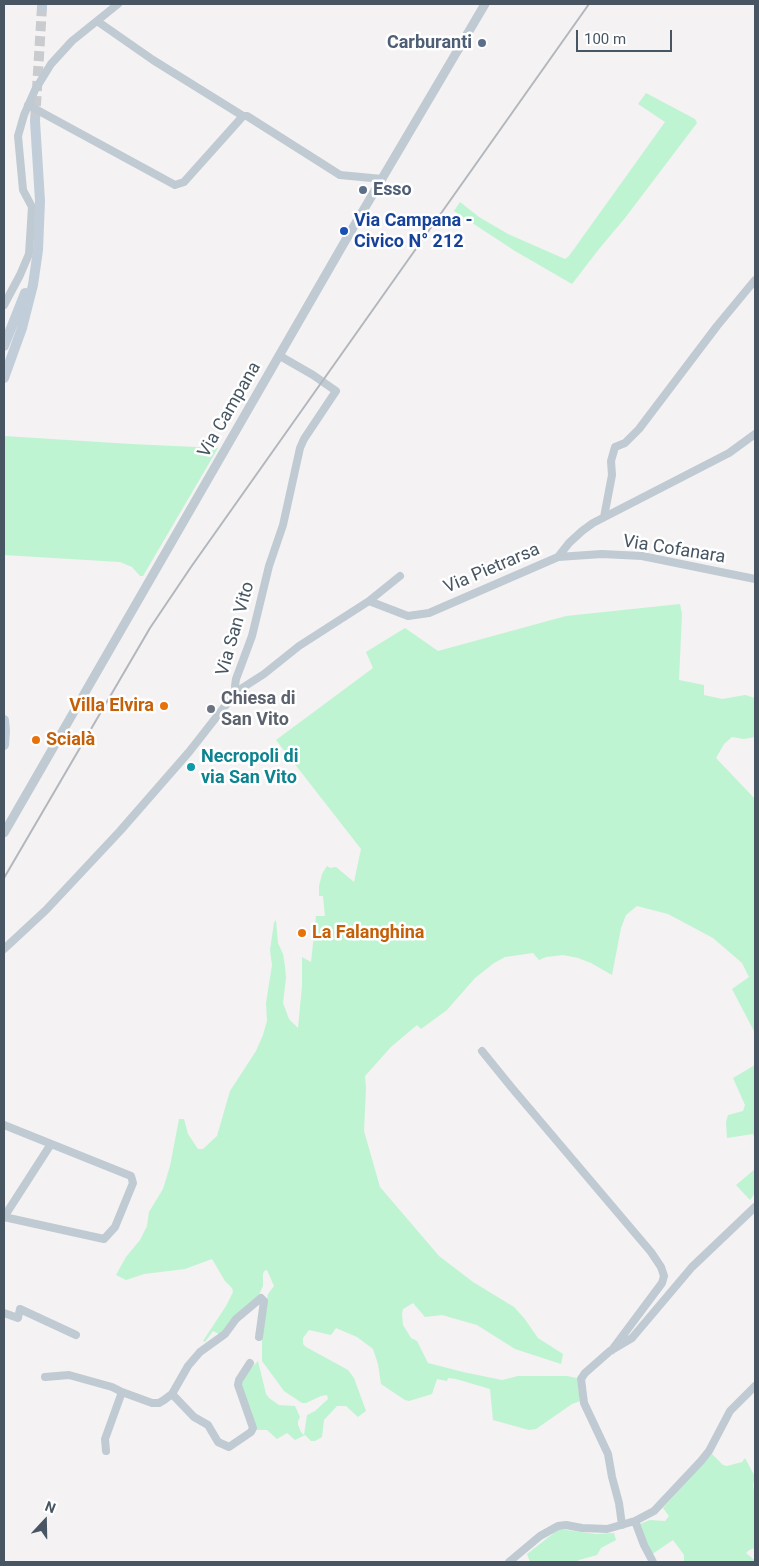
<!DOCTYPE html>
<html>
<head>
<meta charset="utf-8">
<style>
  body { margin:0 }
  #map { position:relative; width:759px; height:1566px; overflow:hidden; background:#f4f2f2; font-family:Roboto,sans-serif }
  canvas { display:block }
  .frame { position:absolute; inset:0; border:5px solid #475662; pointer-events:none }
  .north { position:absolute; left:20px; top:1496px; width:50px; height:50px; -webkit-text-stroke:4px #fff; paint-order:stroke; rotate:21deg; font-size:14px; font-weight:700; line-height:20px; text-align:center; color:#475662 }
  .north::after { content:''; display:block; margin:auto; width:18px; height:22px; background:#475662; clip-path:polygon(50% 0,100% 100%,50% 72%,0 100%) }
  .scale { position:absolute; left:576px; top:30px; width:96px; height:22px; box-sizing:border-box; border:2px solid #475662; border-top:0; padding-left:6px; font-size:15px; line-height:18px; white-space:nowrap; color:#475662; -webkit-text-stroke:4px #fff; paint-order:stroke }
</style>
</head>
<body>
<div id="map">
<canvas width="759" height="1566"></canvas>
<div class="frame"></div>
<div class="north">N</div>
<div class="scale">100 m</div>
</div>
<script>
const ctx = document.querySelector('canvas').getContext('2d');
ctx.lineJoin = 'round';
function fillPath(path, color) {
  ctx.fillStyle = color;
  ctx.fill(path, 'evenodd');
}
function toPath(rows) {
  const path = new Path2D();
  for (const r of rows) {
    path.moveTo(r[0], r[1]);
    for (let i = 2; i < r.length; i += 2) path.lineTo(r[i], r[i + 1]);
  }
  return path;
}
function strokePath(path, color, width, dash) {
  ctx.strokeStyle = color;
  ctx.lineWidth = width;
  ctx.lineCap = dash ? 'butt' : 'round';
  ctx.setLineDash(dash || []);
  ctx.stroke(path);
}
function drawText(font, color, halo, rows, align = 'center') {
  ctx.font = font + ' Roboto,sans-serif';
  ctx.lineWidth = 5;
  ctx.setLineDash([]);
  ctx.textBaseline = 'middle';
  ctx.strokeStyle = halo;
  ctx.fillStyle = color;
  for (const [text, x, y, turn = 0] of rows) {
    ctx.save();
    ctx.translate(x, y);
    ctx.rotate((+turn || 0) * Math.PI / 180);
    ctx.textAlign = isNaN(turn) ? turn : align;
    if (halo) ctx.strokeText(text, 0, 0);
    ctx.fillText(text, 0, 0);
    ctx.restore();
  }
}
fillPath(toPath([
  [646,93,695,119,697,123,625,218,599,249,572,284,515,251,454,211,460,202,479,217,508,234,565,259,569,256,665,122,638,104],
  [4,436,131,444,218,448,143,576,140,576,132,567,120,562,4,555],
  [680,604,682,614,679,680,704,685,704,695,722,699,745,695,755,698,755,737,744,739,732,737,724,744,716,758,755,799,755,1033,732,989,749,977,742,963,713,938,668,914,637,906,626,915,621,928,612,975,591,963,578,958,563,955,546,957,539,960,533,953,505,957,494,963,475,978,447,1010,421,1029,417,1025,391,1047,365,1076,366,1088,364,1131,380,1187,439,1256,473,1282,514,1307,524,1318,538,1338,563,1354,561,1364,515,1349,477,1325,442,1315,425,1317,413,1303,403,1309,402,1314,403,1325,411,1338,417,1341,428,1363,463,1372,502,1380,518,1376,567,1376,577,1378,580,1401,572,1404,536,1429,529,1430,493,1420,490,1389,456,1379,448,1378,447,1381,437,1379,432,1394,409,1401,405,1400,381,1384,378,1364,373,1349,357,1337,336,1328,331,1335,309,1330,303,1338,303,1344,306,1347,348,1370,354,1378,366,1411,358,1417,346,1406,337,1406,324,1420,322,1437,315,1441,311,1441,305,1435,295,1440,287,1433,277,1439,267,1430,257,1430,241,1389,243,1376,258,1361,266,1394,269,1398,279,1405,295,1406,300,1417,298,1421,298,1425,301,1432,304,1435,307,1415,315,1411,328,1399,327,1395,321,1396,306,1403,302,1403,284,1391,262,1361,262,1324,268,1294,274,1286,267,1270,264,1271,263,1274,263,1286,258,1297,225,1332,219,1334,213,1331,205,1342,203,1341,226,1306,233,1292,232,1288,225,1281,212,1259,185,1269,144,1274,126,1280,116,1275,126,1257,140,1240,147,1226,149,1212,163,1189,170,1166,179,1119,184,1119,188,1134,198,1149,203,1149,217,1136,230,1091,256,1051,263,1035,267,1021,266,1003,272,965,270,950,274,923,276,920,278,943,283,954,285,966,286,978,283,1003,289,1019,298,1028,302,986,302,957,311,962,316,916,325,916,323,896,319,896,319,886,322,874,327,866,330,868,336,867,354,882,361,849,276,740,373,668,366,652,405,628,438,651,566,616],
  [755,1065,755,1138,753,1134,727,1138,726,1122,728,1115,743,1111,745,1105,733,1078],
  [755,1169,755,1193,750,1200,736,1185],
  [712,1454,723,1465,727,1466,742,1462,745,1458,753,1473,755,1477,753,1485,755,1497,755,1548,749,1550,746,1553,753,1559,755,1558,755,1562,684,1562,684,1555,673,1540,651,1555,640,1524,650,1520,665,1521,669,1516,663,1508],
  [559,1529,596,1534,614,1533,616,1540,601,1548,597,1555,579,1560,576,1562,530,1562,527,1554]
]), '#bef4d1');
strokePath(toPath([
  [35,121,42,7]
]), '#c9cbce', 10, [10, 5]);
strokePath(toPath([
  [97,21,153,60,243,116,247,116,340,175,382,179],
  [28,105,175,185,184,182,243,116],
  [4,305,20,275,29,254,32,207,23,190,18,136,24,115,35,90,51,64,72,41,118,4],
  [604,517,612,475,611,461,615,447,625,443,639,429,717,326,755,280],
  [558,557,602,554,642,556,755,579],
  [369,601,400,576],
  [236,692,264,674,299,646,369,601,408,616,429,613,558,557,569,543,582,531,593,523,729,453,755,434],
  [4,949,46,910,120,831,189,752,236,692,235,686,236,679,252,636,269,566,283,525,300,448,304,439,336,391,313,375,280,356],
  [482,1051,512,1088,651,1252,661,1267,664,1276,662,1283,612,1350],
  [4,1125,131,1176,133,1183,115,1227,104,1239,4,1217],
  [4,1217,51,1144],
  [4,1313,18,1318,20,1309,76,1335],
  [45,1377,69,1375,112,1387,122,1392,105,1439,106,1451],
  [122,1392,152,1403,159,1403,164,1400,172,1394,188,1366,200,1352,225,1334,236,1319,261,1298,264,1301,259,1337],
  [172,1394,194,1417,208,1425,218,1442,229,1447,251,1432,253,1428,238,1385,239,1380,250,1363],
  [635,1521,644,1545,653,1562],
  [622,1525,619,1503,612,1477,608,1454,584,1403,581,1379,585,1373,610,1351,632,1338,692,1267,755,1207],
  [509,1562,540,1536,558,1526,566,1525,582,1528,607,1529,635,1521,654,1511,701,1461,709,1451,730,1411,755,1386]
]), '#bfcad2', 8);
strokePath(toPath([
  [4,833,344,243,485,4]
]), '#bfcad2', 9);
strokePath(toPath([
  [42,7,42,4],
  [4,346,25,293],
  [4,378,22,328,33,285,38,250,40,201,35,121],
  [4,720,5,731,4,745]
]), '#c1ceda', 10);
strokePath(toPath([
  [4,878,150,628,191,567,589,4]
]), '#b3b7bd', 2);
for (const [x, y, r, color] of [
  [482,43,5,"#5c6f8a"],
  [363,190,5,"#5c6f8a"],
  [344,231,5,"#1a4fb4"],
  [164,706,5,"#e8710a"],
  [211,709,5,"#6b7280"],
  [36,740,5,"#e8710a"],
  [191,767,5,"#0f9aa8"],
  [302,933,5,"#e8710a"]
]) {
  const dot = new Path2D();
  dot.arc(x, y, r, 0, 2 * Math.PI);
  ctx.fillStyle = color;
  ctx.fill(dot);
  strokePath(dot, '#fff', 2);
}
drawText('bold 18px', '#4e5e75', '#fff', [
  ["Carburanti",472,43],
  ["Esso",373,190,"left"]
], 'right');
drawText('bold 18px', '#164399', '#fff', [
  ["Via Campana -",354,221],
  ["Civico N° 212",354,242]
], 'left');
drawText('18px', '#475662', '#fff', [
  ["Via Campana",230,410,-60],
  ["Via Cofanara",674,550,9],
  ["Via Pietrarsa",492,569,-23],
  ["Via San Vito",236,629,-74]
]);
drawText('bold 18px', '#5b616d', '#fff', [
  ["Chiesa di",221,699],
  ["San Vito",221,720]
], 'left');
drawText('bold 18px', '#c56008', '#fff', [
  ["Villa Elvira",154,706,"right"],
  ["Scialà",46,740],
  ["La Falanghina",312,933]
], 'left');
drawText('bold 18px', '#0d838f', '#fff', [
  ["Necropoli di",201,757],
  ["via San Vito",201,778]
], 'left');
</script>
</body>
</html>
